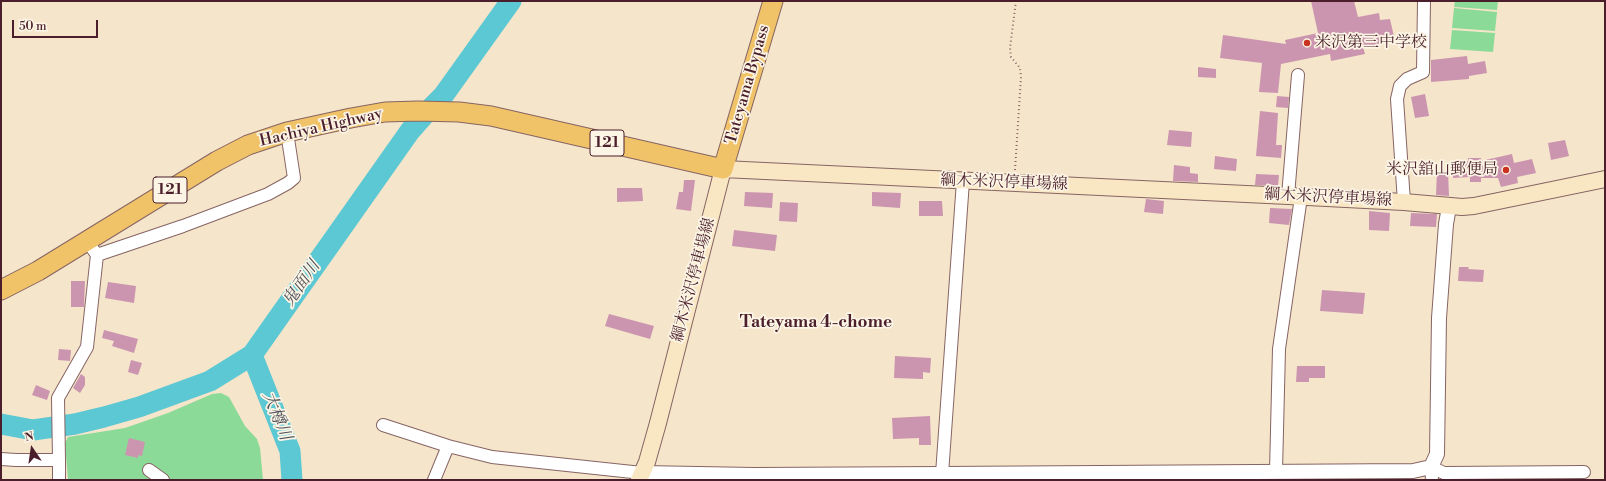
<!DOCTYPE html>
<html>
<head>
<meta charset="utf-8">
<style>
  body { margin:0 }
  #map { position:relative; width:1606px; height:481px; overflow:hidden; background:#f5e5cb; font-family:"Libre Bodoni",serif }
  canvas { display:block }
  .frame { position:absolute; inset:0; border:2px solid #4a1f2b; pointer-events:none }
  .north { position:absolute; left:12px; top:429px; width:40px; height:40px; -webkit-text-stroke:3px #fcf5e5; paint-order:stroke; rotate:347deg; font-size:11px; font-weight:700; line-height:16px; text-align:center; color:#4a1f2b }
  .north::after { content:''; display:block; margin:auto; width:14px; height:18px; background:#4a1f2b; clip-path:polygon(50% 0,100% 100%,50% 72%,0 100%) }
  .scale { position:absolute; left:12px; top:20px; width:86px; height:18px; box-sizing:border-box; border:2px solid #4a1f2b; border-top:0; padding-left:5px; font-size:12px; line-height:14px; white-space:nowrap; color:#4a1f2b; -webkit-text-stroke:3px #fcf5e5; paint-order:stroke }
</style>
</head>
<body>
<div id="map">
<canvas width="1606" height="481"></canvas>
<div class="frame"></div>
<div class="north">N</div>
<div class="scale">50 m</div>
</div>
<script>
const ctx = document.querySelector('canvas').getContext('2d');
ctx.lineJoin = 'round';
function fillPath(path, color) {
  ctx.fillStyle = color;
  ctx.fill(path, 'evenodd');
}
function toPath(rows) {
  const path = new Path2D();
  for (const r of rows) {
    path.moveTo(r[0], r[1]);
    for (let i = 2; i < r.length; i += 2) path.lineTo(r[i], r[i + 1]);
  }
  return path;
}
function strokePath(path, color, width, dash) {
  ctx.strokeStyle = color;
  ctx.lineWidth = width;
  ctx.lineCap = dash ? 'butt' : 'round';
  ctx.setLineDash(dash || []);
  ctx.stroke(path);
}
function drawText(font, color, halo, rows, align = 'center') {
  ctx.font = font + ' "Libre Bodoni","Noto Serif JP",serif';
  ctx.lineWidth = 3.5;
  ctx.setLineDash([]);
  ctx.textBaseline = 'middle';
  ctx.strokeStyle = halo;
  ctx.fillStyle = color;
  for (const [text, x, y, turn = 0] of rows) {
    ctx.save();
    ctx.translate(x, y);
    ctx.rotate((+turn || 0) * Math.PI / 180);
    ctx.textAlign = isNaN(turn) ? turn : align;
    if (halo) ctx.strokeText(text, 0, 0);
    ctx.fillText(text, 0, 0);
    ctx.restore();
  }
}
fillPath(toPath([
  [1455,1,1498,1,1497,10,1454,7],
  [1454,8,1497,12,1495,31,1452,28],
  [1452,30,1495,33,1493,52,1450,49],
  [221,393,229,397,245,426,257,439,260,448,263,480,68,480,65,443,68,437,125,428,168,413,212,394]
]), '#8cda98');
strokePath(toPath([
  [252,355,290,451,292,480],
  [1,424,33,430,75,424,104,417,139,407,210,381,252,355,410,131,425,114,443,96,511,1]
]), '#5bc8d3', 21);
fillPath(toPath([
  [1311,1,1354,1,1358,17,1379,13,1380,20,1390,19,1395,41,1363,47,1365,54,1331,61,1330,54,1281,64,1278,93,1259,92,1262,63,1220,58,1223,35,1286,44,1285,40,1318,33],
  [1467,56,1468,64,1485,61,1487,73,1469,76,1469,79,1431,82,1431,60],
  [1198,67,1216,69,1216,78,1198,77],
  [1425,94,1429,116,1415,118,1411,97],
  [1277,96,1289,97,1288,108,1276,107],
  [1260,111,1278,113,1276,145,1282,145,1281,158,1256,156],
  [1169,130,1192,132,1191,147,1167,145],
  [1565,140,1569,156,1551,160,1548,143],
  [1512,154,1514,163,1532,159,1536,173,1517,177,1518,183,1501,187,1498,178,1481,178,1481,182,1470,182,1470,177,1453,178,1452,161,1468,161,1468,158,1481,158,1481,161],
  [1215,156,1237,159,1236,171,1214,169],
  [1174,165,1190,167,1190,173,1198,174,1198,182,1173,181],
  [1437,171,1448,171,1449,196,1436,195],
  [1256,174,1279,175,1278,186,1255,185],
  [684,180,695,180,691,211,676,209,679,192,683,192],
  [617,188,642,188,643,201,617,202],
  [745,192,773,193,772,208,744,206],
  [872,192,901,193,900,208,872,206],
  [1146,199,1164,201,1163,214,1144,212],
  [919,201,942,201,943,216,919,216],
  [780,202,798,203,797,222,779,221],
  [1270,208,1292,209,1289,225,1269,223],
  [1369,211,1390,213,1389,231,1369,230],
  [1411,213,1437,214,1436,227,1410,226],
  [734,230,777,235,775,251,732,246],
  [1459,267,1469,267,1468,269,1484,270,1483,282,1458,281],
  [71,281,85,281,84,307,71,307],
  [108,282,136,286,134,303,105,298],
  [1322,290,1365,293,1363,314,1320,311],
  [609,314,654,326,650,339,605,326],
  [104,330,138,339,134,353,112,346,114,341,102,338],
  [59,349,71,350,70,361,58,360],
  [895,356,931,358,930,373,923,372,923,379,894,378],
  [131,360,142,363,138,375,128,372],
  [1297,366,1325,366,1325,378,1309,378,1309,382,1296,382],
  [81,374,85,377,85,385,80,393,73,388],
  [36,385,50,391,47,400,32,395],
  [930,416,931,445,919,445,919,438,893,439,892,418],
  [129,438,145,442,142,456,138,455,138,458,125,455]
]), '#cb95af');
const minor = toPath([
  [1288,196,1298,75],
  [1404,202,1397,99,1400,86,1407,79,1423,72,1424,1],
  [97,255,183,226,268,194,288,183,294,178,287,132],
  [383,425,448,446,492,457,642,473],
  [1,459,16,460,59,460,58,398,87,347,97,255,87,241],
  [59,460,59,480],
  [149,470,163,480],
  [1276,471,1279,349,1301,197],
  [942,474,963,181],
  [434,480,448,446],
  [1432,480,1431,467,1444,473,1584,472]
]);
const tertiary = toPath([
  [642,473,754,475,942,474,1413,471,1431,467,1437,454,1439,318,1446,224,1449,207]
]);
const secondary = toPath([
  [639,480,647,462,658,423,723,169,1288,196,1404,202,1462,207,1474,206,1605,179]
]);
const trunk = toPath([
  [1,290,38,271,217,161,248,145,287,132,351,118,385,112,418,111,459,112,491,116,723,169,773,1]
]);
strokePath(minor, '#866463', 14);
strokePath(tertiary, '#866463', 16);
strokePath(secondary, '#866463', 18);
strokePath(trunk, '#866463', 21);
strokePath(toPath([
  [1015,170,1021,77,1020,68,1011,57,1010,48,1016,1]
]), '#866463', 2, [1, 3]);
strokePath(minor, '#fff', 12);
strokePath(tertiary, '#fff', 14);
strokePath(secondary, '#f9e7c3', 16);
strokePath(trunk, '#f1c369', 19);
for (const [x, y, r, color] of [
  [1307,43,4,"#c8321e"],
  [1506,170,4,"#c8321e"]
]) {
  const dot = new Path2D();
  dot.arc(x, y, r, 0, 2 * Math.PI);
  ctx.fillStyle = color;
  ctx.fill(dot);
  strokePath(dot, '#fcf5e5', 1.5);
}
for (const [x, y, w] of [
  [607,143,34],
  [170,190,34]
]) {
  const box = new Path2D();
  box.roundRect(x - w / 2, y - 13, w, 26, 3);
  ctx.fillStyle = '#fcf5e5';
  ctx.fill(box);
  strokePath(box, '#4a1f2b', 1);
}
drawText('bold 15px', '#4a1f2b', null, [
  ["121",607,143],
  ["121",170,190]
]);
drawText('16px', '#4a1f2b', '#fcf5e5', [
  ["米沢第三中学校",1315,43],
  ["米沢舘山郵便局",1498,170,"right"]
], 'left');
drawText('16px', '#4a1f2b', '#fcf5e5', [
  ["Tateyama Bypass",748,85,-74],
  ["Hachiya Highway",321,128,-13],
  ["綱木米沢停車場線",1004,183,2],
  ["綱木米沢停車場線",1328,198,3],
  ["綱木米沢停車場線",694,280,-75]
]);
drawText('italic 17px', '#4f525d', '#fcf5e5', [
  ["鬼面川",302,284,-55],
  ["大樽川",276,416,68]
]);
drawText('bold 17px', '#4a1f2b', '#fcf5e5', [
  ["Tateyama 4-chome",816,323]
]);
</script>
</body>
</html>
